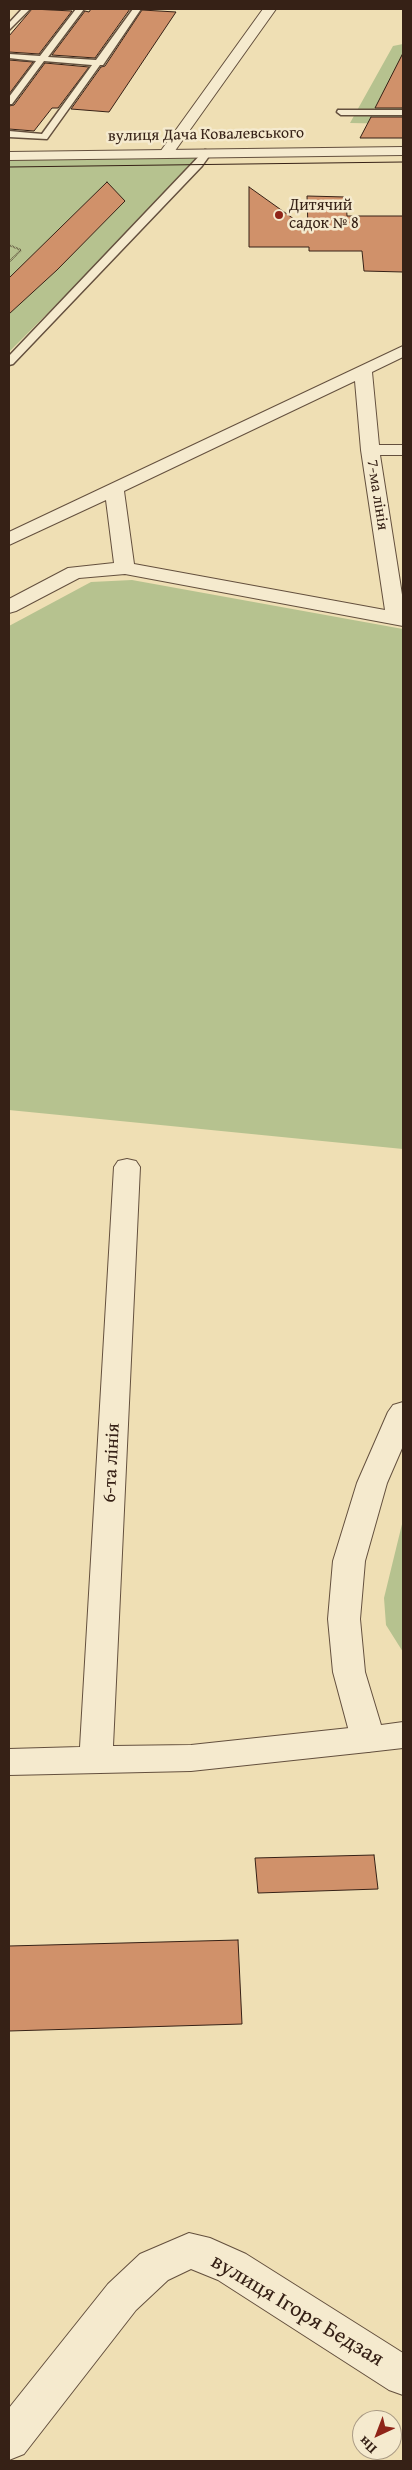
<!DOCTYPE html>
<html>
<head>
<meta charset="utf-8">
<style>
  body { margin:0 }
  #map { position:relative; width:412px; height:2470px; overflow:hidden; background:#efdfb4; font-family:"Gentium Book Plus",serif }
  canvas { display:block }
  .frame { position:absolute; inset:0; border:10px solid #362116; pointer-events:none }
  .north { position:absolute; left:352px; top:2410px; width:50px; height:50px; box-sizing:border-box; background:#f5eace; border:1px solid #a99a84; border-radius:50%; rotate:223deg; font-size:14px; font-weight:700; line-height:20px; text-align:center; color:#362116 }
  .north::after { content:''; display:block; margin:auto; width:18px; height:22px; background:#8f2418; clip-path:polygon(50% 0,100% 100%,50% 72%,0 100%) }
</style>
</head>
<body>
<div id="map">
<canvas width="412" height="2470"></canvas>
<div class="frame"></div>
<div class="north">Пн</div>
</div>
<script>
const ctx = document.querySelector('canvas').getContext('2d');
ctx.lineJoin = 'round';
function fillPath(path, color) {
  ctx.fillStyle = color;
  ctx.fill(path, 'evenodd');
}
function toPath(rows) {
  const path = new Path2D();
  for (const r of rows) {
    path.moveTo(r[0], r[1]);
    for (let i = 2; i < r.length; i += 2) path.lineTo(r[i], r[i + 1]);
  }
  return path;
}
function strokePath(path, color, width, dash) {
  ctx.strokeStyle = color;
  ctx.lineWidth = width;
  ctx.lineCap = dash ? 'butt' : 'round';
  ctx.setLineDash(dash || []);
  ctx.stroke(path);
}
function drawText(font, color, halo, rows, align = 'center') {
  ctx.font = font + ' "Gentium Book Plus",serif';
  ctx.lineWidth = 5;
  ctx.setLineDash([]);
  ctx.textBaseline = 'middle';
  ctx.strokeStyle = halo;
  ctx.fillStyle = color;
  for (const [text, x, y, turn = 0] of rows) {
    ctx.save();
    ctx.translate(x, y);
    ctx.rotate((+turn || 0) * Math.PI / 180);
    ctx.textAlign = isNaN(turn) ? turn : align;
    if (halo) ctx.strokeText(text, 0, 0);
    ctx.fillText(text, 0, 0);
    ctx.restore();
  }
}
fillPath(toPath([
  [403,44,403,124,350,123,393,46],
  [201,154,181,179,9,352,9,158],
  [132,580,403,629,403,1149,9,1110,9,626,91,582],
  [403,1520,403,1652,386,1625,384,1598]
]), '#b6c28f');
const building = toPath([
  [32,9,72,11,39,54,9,52,9,36,32,9],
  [91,9,130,9,95,58,52,55,85,11,89,12,91,9],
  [142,10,176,12,109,112,71,109,101,67,105,66,142,10],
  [403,53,403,108,375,108,403,53],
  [9,60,33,62,9,94,9,60],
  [45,63,89,67,58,108,52,108,34,131,9,129,9,106,14,105,45,63],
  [371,117,403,117,403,138,360,138,371,117],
  [107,182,125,201,57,270,9,314,9,278,107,182],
  [249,187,308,229,307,196,346,197,347,216,403,216,403,272,364,271,362,251,309,251,309,247,249,247,249,187],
  [374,1855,378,1889,258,1893,255,1858,374,1855],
  [238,1940,242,2024,9,2031,9,1946,238,1940]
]);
fillPath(building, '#d0916a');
strokePath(building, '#362116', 1);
const service = toPath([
  [22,9,30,9,9,30,9,23,22,9],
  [76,9,84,9,48,57,96,60,133,9,141,9,103,65,100,65,47,139,9,137,9,131,42,134,92,65,44,61,12,104,9,104,9,97,36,61,9,58,9,54,40,56,76,9],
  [338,110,403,110,403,115,341,115,337,112,338,110],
  [205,150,212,152,202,166,13,364,9,365,9,356,205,150]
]);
const minor = toPath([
  [263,9,276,9,172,155,162,155,160,152,263,9],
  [403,346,403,357,372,372,379,445,403,445,403,455,380,455,403,601,403,626,125,574,79,578,16,611,9,613,9,599,68,568,114,563,106,500,9,545,9,532,403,346],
  [355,381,361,450,385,610,134,564,124,491,355,381],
  [127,1159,136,1161,140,1167,113,1746,191,1745,368,1726,380,1730,385,1739,380,1748,368,1752,191,1771,9,1775,9,1749,80,1747,114,1167,118,1161,127,1159],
  [189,2233,210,2238,246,2254,403,2353,403,2395,389,2390,218,2280,191,2269,168,2280,136,2310,24,2454,9,2460,9,2408,108,2284,140,2254,189,2233]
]);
const tertiary = toPath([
  [403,147,403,155,9,160,9,152,403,147],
  [403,1402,403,1446,387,1483,365,1561,360,1619,365,1672,381,1725,403,1722,403,1748,368,1752,356,1748,351,1739,333,1672,328,1619,333,1561,357,1483,388,1412,393,1405,403,1402]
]);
strokePath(service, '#64503e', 3);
strokePath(minor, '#64503e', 2);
strokePath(tertiary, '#64503e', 2);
strokePath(toPath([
  [9,245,21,250,9,262]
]), '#362116', 2, [0.5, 1]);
fillPath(service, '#f5eace');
fillPath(minor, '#f5eace');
fillPath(tertiary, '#f5eace');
strokePath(toPath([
  [9,167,403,162]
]), '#362116', 1);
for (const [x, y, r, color] of [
  [279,215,5,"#8f2418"]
]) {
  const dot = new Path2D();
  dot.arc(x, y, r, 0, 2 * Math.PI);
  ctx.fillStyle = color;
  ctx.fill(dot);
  strokePath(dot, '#f5eace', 2);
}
drawText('16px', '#362116', '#f5eace', [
  ["вулиця Дача Ковалевського",206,135,-1],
  ["7-ма лінія",377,495,81]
]);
drawText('16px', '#362116', '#f5eace', [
  ["Дитячий",289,206],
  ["садок № 8",289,224]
], 'left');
drawText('19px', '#362116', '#f5eace', [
  ["6-та лінія",112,1463,-87]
]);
drawText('22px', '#362116', '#f5eace', [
  ["вулиця Ігоря Бедзая",297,2311,31]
]);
</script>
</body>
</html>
